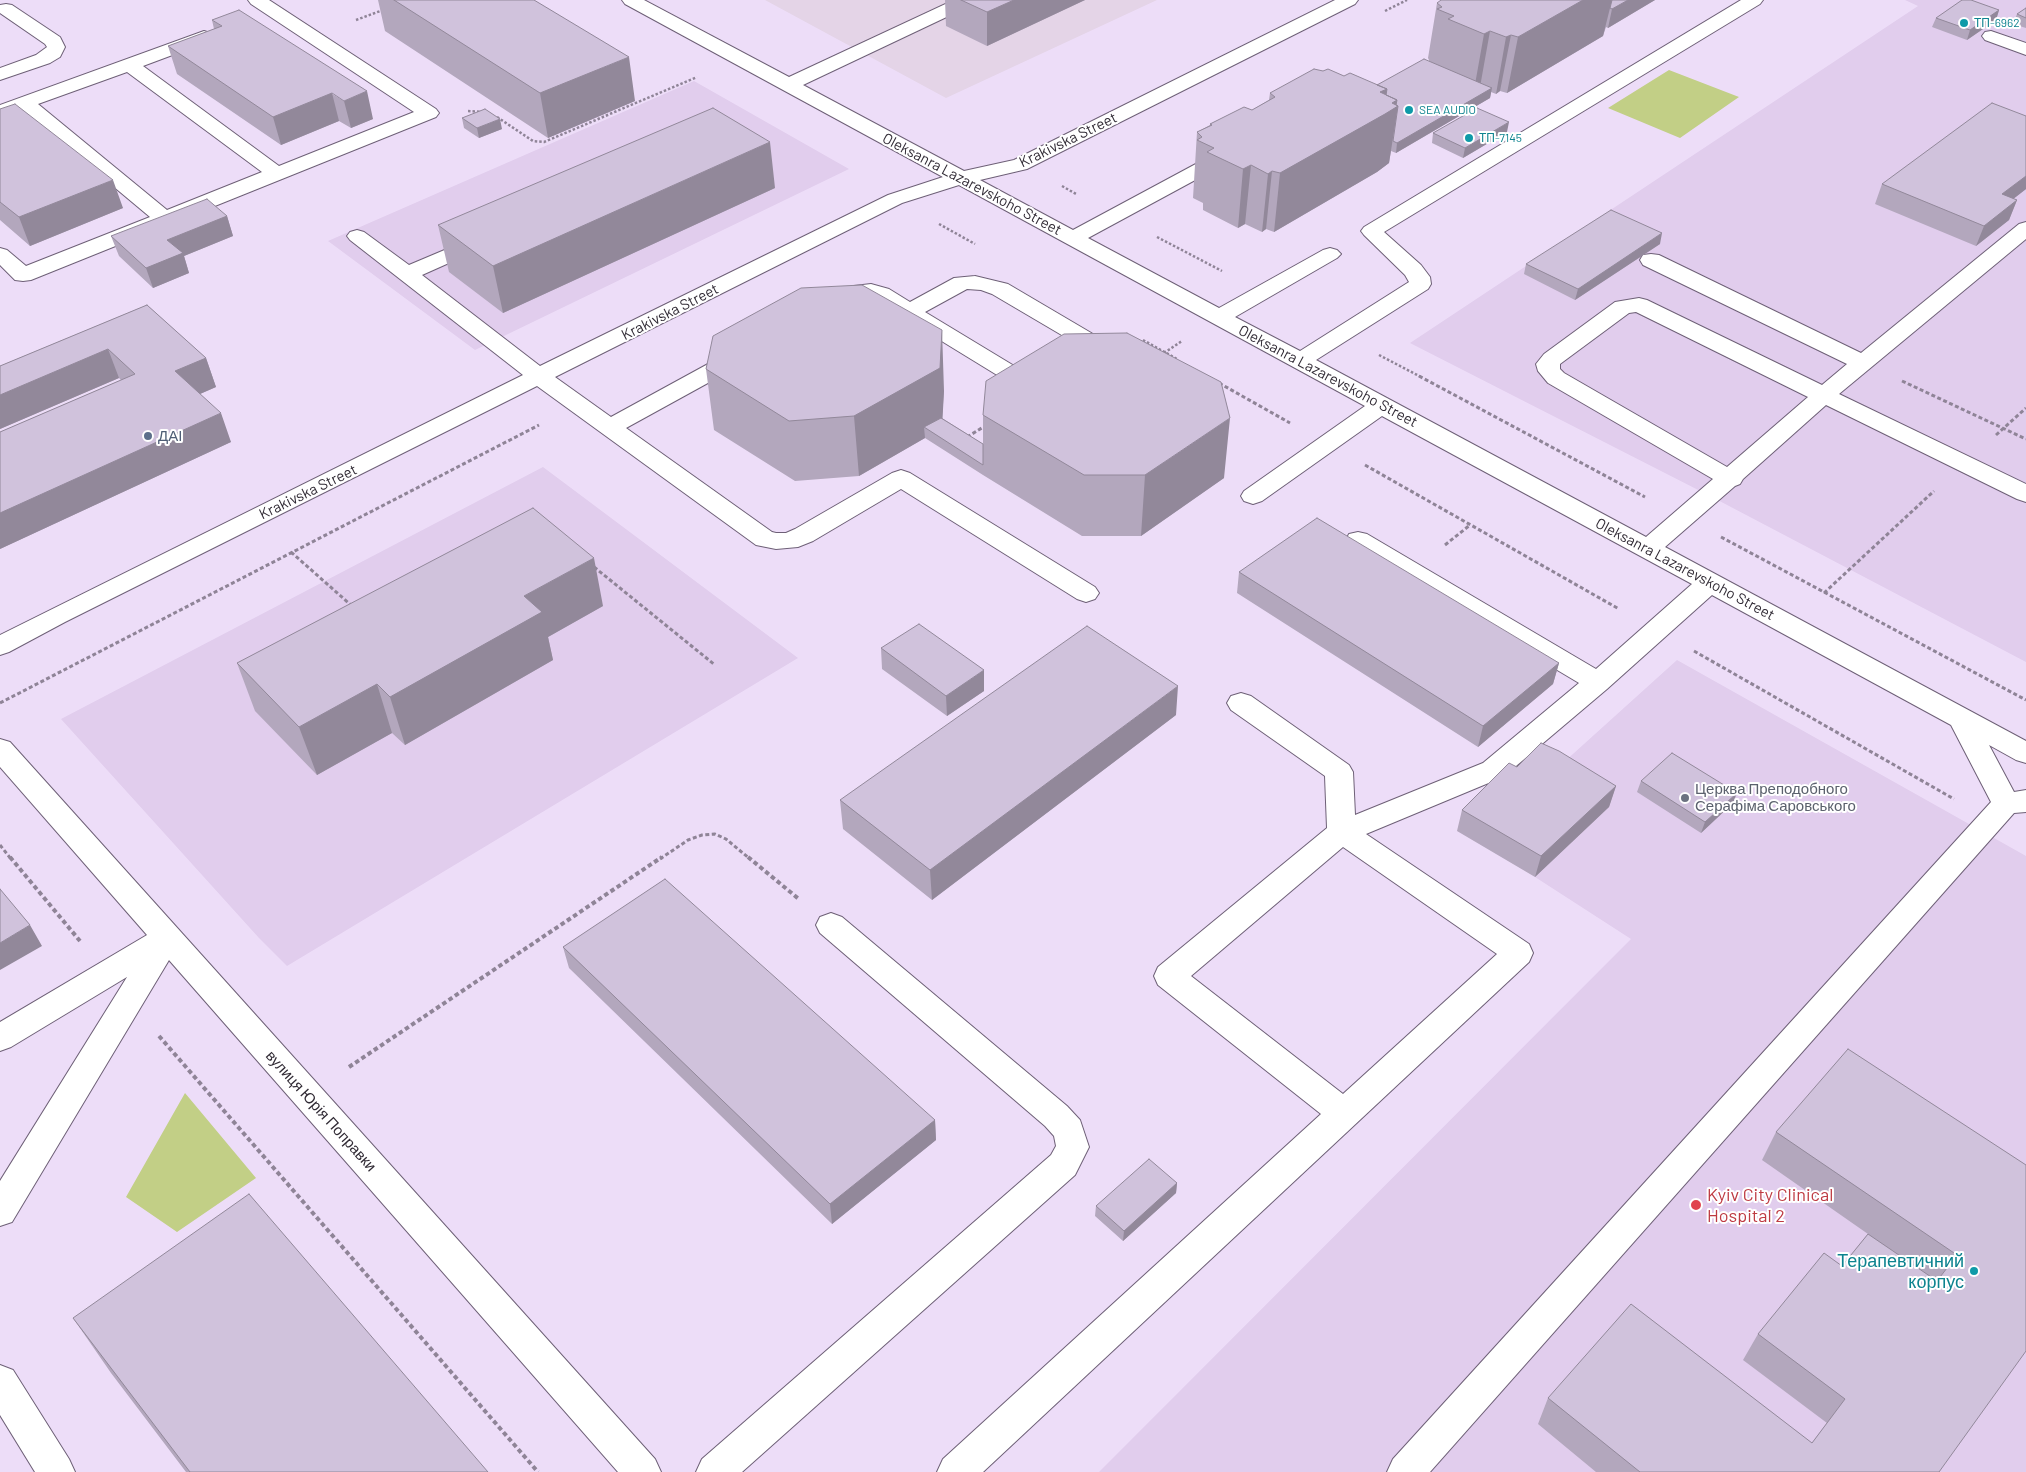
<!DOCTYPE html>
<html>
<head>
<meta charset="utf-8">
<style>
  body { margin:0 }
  canvas { display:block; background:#edddf8 }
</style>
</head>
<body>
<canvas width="2026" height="1472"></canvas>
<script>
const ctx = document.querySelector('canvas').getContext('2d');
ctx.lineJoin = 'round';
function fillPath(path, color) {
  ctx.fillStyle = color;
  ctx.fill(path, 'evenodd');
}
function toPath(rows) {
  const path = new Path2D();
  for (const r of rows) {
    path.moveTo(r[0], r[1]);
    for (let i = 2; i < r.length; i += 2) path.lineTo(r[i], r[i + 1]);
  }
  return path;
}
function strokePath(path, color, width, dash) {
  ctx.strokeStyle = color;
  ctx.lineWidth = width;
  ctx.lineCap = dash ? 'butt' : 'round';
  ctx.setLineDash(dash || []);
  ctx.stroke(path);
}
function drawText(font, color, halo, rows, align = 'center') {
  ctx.font = font + ' Barlow,sans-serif';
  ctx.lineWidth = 4;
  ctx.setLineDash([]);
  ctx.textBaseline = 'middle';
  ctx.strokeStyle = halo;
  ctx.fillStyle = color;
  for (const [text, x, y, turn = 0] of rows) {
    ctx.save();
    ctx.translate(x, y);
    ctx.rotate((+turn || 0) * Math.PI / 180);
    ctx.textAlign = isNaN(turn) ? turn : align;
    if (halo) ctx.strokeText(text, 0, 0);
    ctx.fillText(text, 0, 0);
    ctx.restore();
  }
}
fillPath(toPath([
  [1905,0,2026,0,2026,662,1710,496,1410,343,1918,6],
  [694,81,849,169,475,350,328,241],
  [543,467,798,658,287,966,259,938,61,719],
  [1677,660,2026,856,2026,1472,1099,1472,1631,939,1535,877,1609,807,1553,772]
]), '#e1cded');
fillPath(toPath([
  [765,0,1157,0,946,98]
]), '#e4d4e7');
fillPath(toPath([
  [1669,70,1739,97,1680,138,1608,108],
  [185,1093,256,1178,177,1232,126,1197]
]), '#c2cf86');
const minor = toPath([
  [248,0,269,0,436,109,439,113,436,117,31,280,23,281,15,280,0,265,0,248,7,250,26,266,150,217,22,110,0,118,0,105,204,31,210,33,213,37,210,41,143,66,279,166,414,112,251,4,248,0],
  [127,72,262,172,167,210,38,104,127,72],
  [622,0,644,0,789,77,954,0,977,0,974,4,803,85,964,171,1014,160,1335,0,1358,0,1355,4,1027,169,980,180,1073,230,1220,151,1227,149,1234,151,1237,155,1234,159,1088,238,1219,308,1323,250,1330,248,1337,250,1341,254,1337,258,1235,317,1300,351,1409,282,1405,275,1364,235,1361,231,1364,227,1741,0,1763,0,1760,4,1384,232,1421,265,1430,277,1431,284,1428,289,1316,360,1646,537,1713,479,1548,383,1538,371,1536,364,1544,354,1615,302,1639,298,1647,300,1822,385,1847,364,1643,265,1640,260,1643,255,1651,254,1659,255,1861,353,2019,224,2026,222,2026,239,1839,394,2026,484,2026,502,2017,499,1826,405,1743,479,1740,484,1735,486,1665,547,2026,741,2026,763,2016,760,1989,745,2014,792,2026,790,2026,812,2014,813,1430,1472,1387,1472,1393,1459,1991,802,1951,725,1712,595,1607,689,1503,777,1366,834,1529,944,1533,953,1529,962,983,1472,937,1472,943,1459,1321,1114,1158,985,1154,976,1158,967,1327,828,1325,776,1231,710,1227,703,1231,696,1241,693,1251,696,1349,765,1353,772,1355,815,1483,763,1579,683,1349,546,1346,540,1349,534,1358,532,1367,534,1596,669,1692,584,1382,416,1262,501,1253,504,1244,501,1241,496,1244,491,1365,406,959,185,902,203,555,377,611,417,730,352,738,350,746,352,749,357,746,362,626,428,772,532,776,533,786,533,795,529,892,473,901,470,910,473,1095,587,1099,593,1095,599,1086,602,1077,599,901,489,813,541,798,547,776,549,756,545,537,386,65,622,9,652,0,655,0,635,523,375,350,240,347,236,350,232,357,230,364,232,409,265,473,238,480,236,487,238,491,242,487,246,422,275,540,366,888,195,943,177,625,4,622,0],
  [1636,312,1808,397,1727,467,1564,373,1560,369,1560,364,1629,313,1636,312],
  [1343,847,1497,954,1343,1094,1191,976,1343,847],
  [6,4,12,5,60,37,65,47,60,57,50,63,0,80,0,68,36,55,47,47,45,44,0,13,0,5,6,4],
  [1991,31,2026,43,2026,55,1985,40,1982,36,1985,32,1991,31],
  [975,276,1008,284,1115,347,1118,352,1115,357,1107,359,1099,357,992,294,981,290,967,289,925,312,1044,384,1047,389,1044,394,1036,396,1028,394,873,299,867,297,837,311,829,309,826,304,829,299,854,286,871,284,889,289,910,302,954,278,975,276],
  [0,739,10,742,655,1459,661,1472,618,1472,169,960,12,1222,0,1226,0,1181,127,977,11,1047,0,1051,0,1022,147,935,0,767,0,739],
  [831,913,842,917,1067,1106,1080,1120,1089,1147,1075,1175,742,1472,696,1472,702,1459,1051,1155,1056,1146,1054,1136,1045,1126,820,933,816,925,820,917,831,913],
  [0,1365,13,1370,69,1459,75,1472,35,1472,0,1415,0,1365]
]);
strokePath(minor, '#6e6077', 2);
strokePath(toPath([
  [1385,11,1407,0],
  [356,20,383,10],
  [468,111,484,112],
  [497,117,533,141,544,142,697,77],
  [1062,186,1076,194],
  [939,224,975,244],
  [1157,237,1222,271],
  [1143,340,1177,359],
  [1164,353,1182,341],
  [1379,355,1421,377]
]), '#8f8497', 2.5, [2.5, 2]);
strokePath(toPath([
  [1419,376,1645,497],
  [1902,381,2026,439],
  [1219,383,1290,423],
  [1996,435,2026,408],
  [967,437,985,426],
  [1365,465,1619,609],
  [1721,537,2026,700],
  [1445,545,1470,525],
  [291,552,352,606],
  [594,567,715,665],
  [1824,593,1934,491],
  [1694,651,1954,799],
  [0,703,539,425],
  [0,845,11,859],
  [660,859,688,840,702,835,715,834,726,839,750,859]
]), '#8f8497', 3, [4, 2.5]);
strokePath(toPath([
  [10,857,80,941],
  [748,857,800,900],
  [159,1036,538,1472],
  [349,1067,662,857]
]), '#8f8497', 4, [4.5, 3]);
fillPath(minor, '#fff');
fillPath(toPath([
  [378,0,534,0,635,101,548,138,385,31],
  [945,0,1085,0,987,46,946,26],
  [1655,0,1608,28,1606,27,1603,36,1507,93,1500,91,1496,94,1491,92,1490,98,1396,153,1391,151,1389,163,1377,172,1274,232,1266,229,1262,232,1245,224,1238,228,1203,210,1203,203,1193,198,1197,132,1210,125,1210,124,1252,110,1269,100,1270,93,1344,76,1377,85,1429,61,1429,60,1428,58,1437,3],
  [2026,8,2026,28,2013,24,2017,14],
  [1999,10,1996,20,1967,40,1932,27,1936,18],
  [212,20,373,119,351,128,339,121,281,145,177,74,168,46,214,29],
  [0,109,123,208,30,246,0,220],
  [2026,116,2026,189,2013,199,2017,200,2009,220,1976,246,1875,204,1882,184],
  [462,118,502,129,479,138,464,128],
  [1507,132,1463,158,1432,143,1433,133],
  [775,188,503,313,449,272,438,225],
  [227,216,233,236,184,256,189,273,153,288,119,256,111,236],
  [1660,244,1575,300,1524,274,1526,264],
  [147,305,206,358,216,387,200,394,231,442,0,549,0,432,121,380,119,378,0,429,0,366],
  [706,369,944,391,942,418,983,444,983,415,1224,478,1141,536,1082,536,983,475,925,438,859,476,795,481,714,430],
  [1239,572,1559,663,1553,684,1478,747,1237,593],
  [603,606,548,637,553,660,405,745,392,733,317,775,255,711,237,663],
  [881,648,984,691,947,716,882,669],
  [1176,715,932,900,843,829,840,800],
  [1517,767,1616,786,1609,807,1535,877,1457,831,1462,810],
  [1641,781,1733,803,1701,833,1637,792],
  [563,947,935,1120,936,1140,832,1224,569,968],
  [1776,1132,2026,1165,1939,1472,1596,1472,1538,1424,1548,1398,1812,1443,1827,1423,1743,1360,1758,1334,1842,1266,1868,1234,1762,1160],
  [1177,1183,1176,1193,1123,1241,1095,1216,1096,1206],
  [73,1318,488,1472,186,1472,111,1373]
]), '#b3a7bd');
fillPath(toPath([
  [1014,0,1085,0,987,46,987,12],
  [1583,0,1612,0,1603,36,1507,93,1518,37],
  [1628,0,1655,0,1608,28,1612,9],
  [1999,10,1996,20,1967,40,1970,30],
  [1490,31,1480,87,1474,90,1484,34],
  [1511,35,1500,91,1496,94,1506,37],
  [629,57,635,101,548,138,540,93],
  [1492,88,1490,98,1396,153,1397,143],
  [1387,89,1392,103,1397,100,1398,106,1389,163,1377,172,1274,232,1280,173,1380,92],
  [367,91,373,119,351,128,344,101],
  [332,93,339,121,281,145,273,117],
  [500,119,502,129,479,138,477,128],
  [1509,122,1507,132,1463,158,1465,148],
  [770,142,775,188,503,313,493,266],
  [1251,165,1245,224,1238,228,1243,169],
  [1272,171,1266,229,1262,232,1268,174],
  [2026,176,2026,189,1994,214,2002,194],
  [113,180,123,208,30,246,19,217],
  [2017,200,2009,220,1976,246,1984,226],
  [227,216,233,236,184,256,189,273,153,288,146,268,167,240],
  [1662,233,1660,244,1575,300,1578,289],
  [942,330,944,391,942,428,924,427,925,438,859,476,854,416],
  [108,349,119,378,0,429,0,395],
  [206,358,216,387,186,400,175,371],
  [221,413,231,442,0,549,0,513],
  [1230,418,1224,478,1141,536,1145,475],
  [594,558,603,606,548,637,553,660,405,745,390,697,524,596],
  [1559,663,1553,684,1478,747,1483,726],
  [984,670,984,691,947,716,946,696],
  [377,684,392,733,317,775,299,727],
  [1178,686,1176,715,932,900,930,870],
  [1616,786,1609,807,1535,877,1541,856],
  [1737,793,1733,803,1701,833,1705,822],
  [30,925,42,946,0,970,0,943],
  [935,1120,936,1140,832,1224,830,1204],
  [1177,1183,1176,1193,1123,1241,1124,1231]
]), '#92889a');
const building = toPath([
  [394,0,534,0,629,57,540,93,394,0],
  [961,0,1014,0,987,12,961,0],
  [1441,0,1583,0,1518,37,1511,35,1506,37,1490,31,1484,34,1448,19,1454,16,1437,9,1442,7,1437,3,1441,0],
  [1612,0,1628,0,1612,9,1610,8,1612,0],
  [1962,0,1971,0,1999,10,1970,30,1936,18,1962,0],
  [2026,8,2026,18,2017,14,2026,8],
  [239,10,367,91,344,101,332,93,273,117,168,46,222,26,212,20,239,10],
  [1424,59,1492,88,1397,143,1393,141,1398,106,1396,105,1397,100,1386,95,1387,89,1377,85,1424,59],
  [1314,69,1323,71,1328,69,1344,76,1350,73,1387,89,1380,92,1397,100,1392,103,1398,106,1385,114,1280,173,1272,171,1268,174,1251,165,1243,169,1207,152,1214,148,1197,140,1202,137,1197,132,1212,125,1210,124,1244,107,1252,110,1275,97,1270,93,1314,69],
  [1992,103,2026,116,2026,176,2002,194,2017,200,1984,226,1882,184,1992,103],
  [15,104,113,180,19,217,0,202,0,109,15,104],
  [713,108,770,142,493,266,438,225,713,108],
  [1477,108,1509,122,1465,148,1433,133,1477,108],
  [485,109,500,119,477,128,462,118,485,109],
  [207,199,227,216,167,240,183,253,146,268,111,236,207,199],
  [1611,210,1662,233,1578,289,1526,264,1611,210],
  [862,285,942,330,940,368,854,416,789,421,706,369,713,336,801,288,862,285],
  [147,305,206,358,175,371,221,413,0,513,0,432,135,374,108,349,0,395,0,366,147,305],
  [1127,333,1221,382,1230,418,1145,475,1084,475,983,415,986,381,1064,334,1127,333],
  [941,418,983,444,983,465,924,427,941,418],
  [533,508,594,558,524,596,542,612,390,697,377,684,299,727,237,663,533,508],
  [1317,518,1559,663,1483,726,1239,572,1317,518],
  [919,624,984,670,946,696,881,648,919,624],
  [1087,626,1178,686,930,870,840,800,1087,626],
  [1541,743,1559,751,1616,786,1541,856,1462,810,1509,763,1517,767,1541,743],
  [1672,753,1737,793,1705,822,1641,781,1672,753],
  [665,879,935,1120,830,1204,563,947,665,879],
  [0,889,30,925,0,943,0,889],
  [1848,1049,2026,1165,2026,1351,1939,1472,1640,1472,1548,1398,1631,1304,1812,1443,1845,1399,1758,1334,1824,1253,1842,1266,1868,1234,1937,1281,1957,1255,1776,1132,1848,1049],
  [1149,1159,1177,1183,1124,1231,1096,1206,1149,1159],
  [249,1194,488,1472,190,1472,73,1318,249,1194]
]);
fillPath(building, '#d0c2dc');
strokePath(building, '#92889a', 1);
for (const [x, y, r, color] of [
  [1964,23,5,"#0f9aa8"],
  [1409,110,5,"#0f9aa8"],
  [1469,138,5,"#0f9aa8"],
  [148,436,5,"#5c6f8a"],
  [1685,798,5,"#6b7280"],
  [1696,1205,6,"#e0444e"],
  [1974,1271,5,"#0f9aa8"]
]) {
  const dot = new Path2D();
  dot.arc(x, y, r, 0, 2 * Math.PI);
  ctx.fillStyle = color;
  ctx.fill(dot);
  strokePath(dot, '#fff', 2);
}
drawText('12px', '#0d838f', '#fff', [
  ["ТП-6962",1974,23],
  ["SEA AUDIO",1419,110],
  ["ТП-7145",1479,138]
], 'left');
drawText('15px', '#312b35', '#fff', [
  ["Krakivska Street",1068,140,-26],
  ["Oleksanra Lazarevskoho Street",972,184,28],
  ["Krakivska Street",670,312,-27],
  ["Oleksanra Lazarevskoho Street",1328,376,28],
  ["Krakivska Street",308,492,-26],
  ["Oleksanra Lazarevskoho Street",1685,569,28],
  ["вулиця Юрія Поправки",321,1111,48]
]);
drawText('15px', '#4e5e75', '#fff', [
  ["ДАІ",158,436]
], 'left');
drawText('15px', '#5b616d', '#fff', [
  ["Церква Преподобного",1695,789],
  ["Серафіма Саровського",1695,806]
], 'left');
drawText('18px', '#be3a42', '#fff', [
  ["Kyiv City Clinical",1707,1195],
  ["Hospital 2",1707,1216]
], 'left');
drawText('18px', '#0d838f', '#fff', [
  ["Терапевтичний",1964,1261],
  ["корпус",1964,1282]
], 'right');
</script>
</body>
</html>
